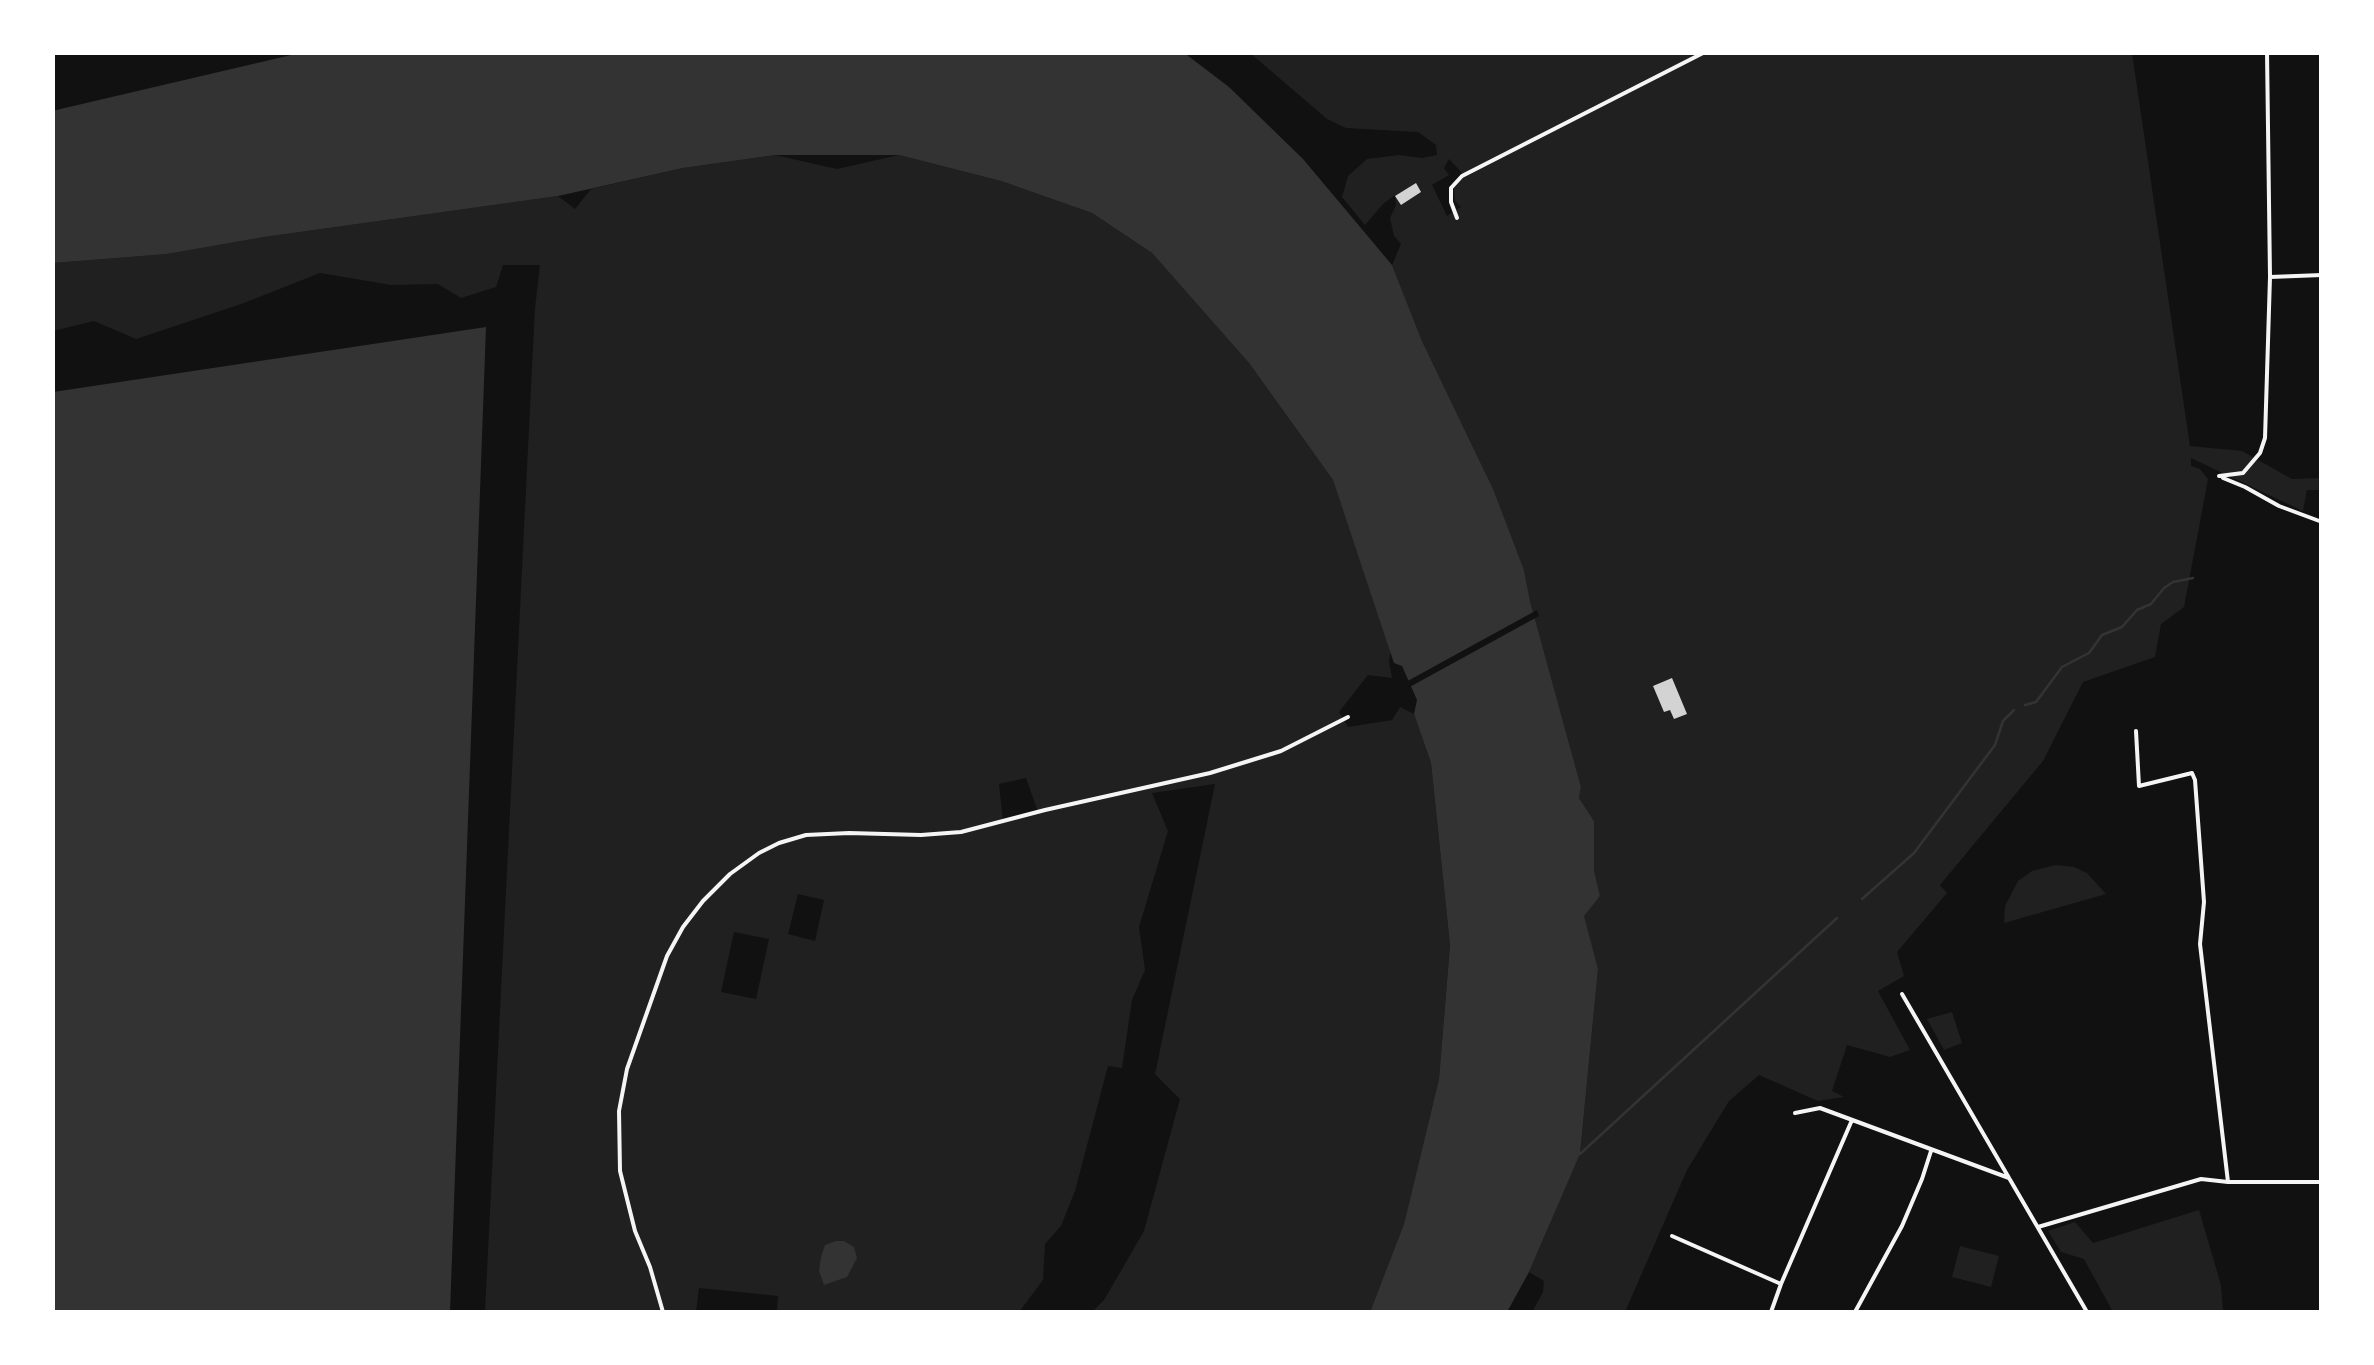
<!DOCTYPE html>
<html>
<head>
<meta charset="utf-8">
<style>
  body { margin:0 }
  #map { position:relative; width:2374px; height:1365px; overflow:hidden; background:#111; font-family:"Roboto Condensed",sans-serif }
  canvas { display:block }
  .frame { position:absolute; inset:0; border:55px solid #fff; pointer-events:none }
</style>
</head>
<body>
<div id="map">
<canvas width="2374" height="1365"></canvas>
<div class="frame"></div>
</div>
<script>
const ctx = document.querySelector('canvas').getContext('2d');
ctx.lineJoin = 'round';
function fillPath(path, color) {
  ctx.fillStyle = color;
  ctx.fill(path, 'evenodd');
}
function toPath(rows) {
  const path = new Path2D();
  for (const r of rows) {
    path.moveTo(r[0], r[1]);
    for (let i = 2; i < r.length; i += 2) path.lineTo(r[i], r[i + 1]);
  }
  return path;
}
function strokePath(path, color, width, dash) {
  ctx.strokeStyle = color;
  ctx.lineWidth = width;
  ctx.lineCap = dash ? 'butt' : 'round';
  ctx.setLineDash(dash || []);
  ctx.stroke(path);
}
fillPath(toPath([
  [1250,53,2132,53,2190,446,2242,451,2292,479,2321,478,2321,490,2307,490,2303,511,2191,458,2191,466,2200,469,2208,479,2184,607,2161,624,2155,657,2083,682,2043,761,1940,885,1947,893,1897,952,1904,976,1878,991,1910,1050,1890,1057,1847,1045,1832,1091,1844,1097,1818,1101,1759,1075,1729,1101,1687,1170,1625,1312,1532,1312,1543,1292,1544,1281,1529,1272,1580,1154,1598,969,1583,916,1600,896,1594,870,1594,821,1579,798,1581,787,1530,601,1524,570,1494,491,1422,341,1392,265,1401,244,1394,236,1390,218,1396,205,1395,195,1383,204,1365,225,1342,197,1348,176,1367,159,1399,155,1422,158,1437,155,1436,145,1418,132,1346,128,1327,119],
  [1449,159,1465,176,1454,188,1455,201,1461,207,1447,216,1432,185,1449,175,1444,168],
  [775,155,837,169,899,155,1001,181,1092,213,1152,253,1249,363,1333,480,1391,650,1389,661,1392,678,1368,675,1339,712,1348,727,1392,720,1400,707,1414,714,1431,763,1450,945,1439,1079,1404,1224,1370,1312,1092,1312,1104,1300,1144,1231,1180,1099,1155,1074,1215,784,1152,793,1168,831,1139,927,1145,970,1132,1000,1122,1068,1108,1066,1075,1191,1061,1226,1045,1244,1043,1280,1019,1312,777,1312,778,1296,699,1288,696,1312,485,1312,535,308,540,265,503,265,496,287,461,298,438,284,391,285,320,273,244,303,136,339,94,321,53,331,53,263,167,254,264,237,558,196,575,209,591,189,683,168],
  [1026,778,1038,812,1003,821,999,784],
  [798,894,824,900,815,941,788,934],
  [734,932,769,939,756,999,721,992],
  [2056,865,2074,867,2087,873,2106,894,2004,923,2005,906,2018,881,2032,871],
  [1952,1012,1962,1043,1944,1050,1927,1019],
  [2199,1210,2221,1285,2223,1312,2113,1312,2084,1259,2061,1252,2048,1231,2075,1222,2093,1243],
  [1960,1246,1999,1256,1991,1287,1952,1277]
]), '#202020');
fillPath(toPath([
  [304,52,1183,52,1229,87,1303,159,1392,265,1422,341,1494,491,1524,570,1530,601,1581,787,1579,798,1594,821,1594,870,1600,896,1584,916,1598,969,1580,1154,1529,1272,1507,1312,1370,1312,1404,1224,1439,1079,1450,945,1431,763,1414,714,1417,700,1402,666,1394,663,1333,480,1249,363,1152,253,1092,213,1001,181,899,155,775,155,683,168,558,196,264,237,167,254,53,263,52,111],
  [486,327,450,1312,53,1312,53,392],
  [836,1241,844,1241,854,1247,857,1258,847,1277,824,1285,819,1271,821,1257,825,1245]
]), '#333');
fillPath(toPath([
  [1537,610,1539,616,1406,689,1404,683]
]), '#111');
strokePath(toPath([
  [2025,705,2036,702,2062,667,2089,653,2102,635,2122,627,2137,610,2151,604,2164,588,2173,582,2193,578],
  [1862,899,1914,853,1995,745,2003,721,2014,710],
  [1580,1154,1837,918]
]), '#333', 2.5);
fillPath(toPath([
  [1416,183,1421,192,1401,205,1395,196],
  [1672,678,1687,714,1674,719,1670,710,1664,712,1653,686]
]), '#d3d3d3');
strokePath(toPath([
  [1457,218,1451,202,1451,188,1462,176,1705,52],
  [2270,277,2322,275],
  [2219,476,2243,473,2260,453,2265,438,2270,277,2267,52],
  [2223,478,2245,487,2279,506,2322,522],
  [2136,731,2139,786,2192,773,2195,780,2204,902,2200,944,2228,1182],
  [1902,994,2087,1312],
  [1795,1113,1820,1108,2009,1178],
  [2038,1227,2201,1179,2228,1182,2322,1182],
  [1672,1236,1781,1284],
  [663,1312,650,1267,635,1231,620,1171,619,1111,627,1069,667,956,683,927,703,901,730,874,759,853,779,843,806,835,849,833,921,835,961,832,1045,810,1210,773,1281,751,1348,717],
  [1771,1312,1781,1284,1852,1120],
  [1855,1312,1902,1226,1922,1179,1931,1151]
]), '#f5f5f5', 4);
strokePath(toPath([
  [2322,1004,2322,1085]
]), '#f5f5f5', 6);
</script>
</body>
</html>
